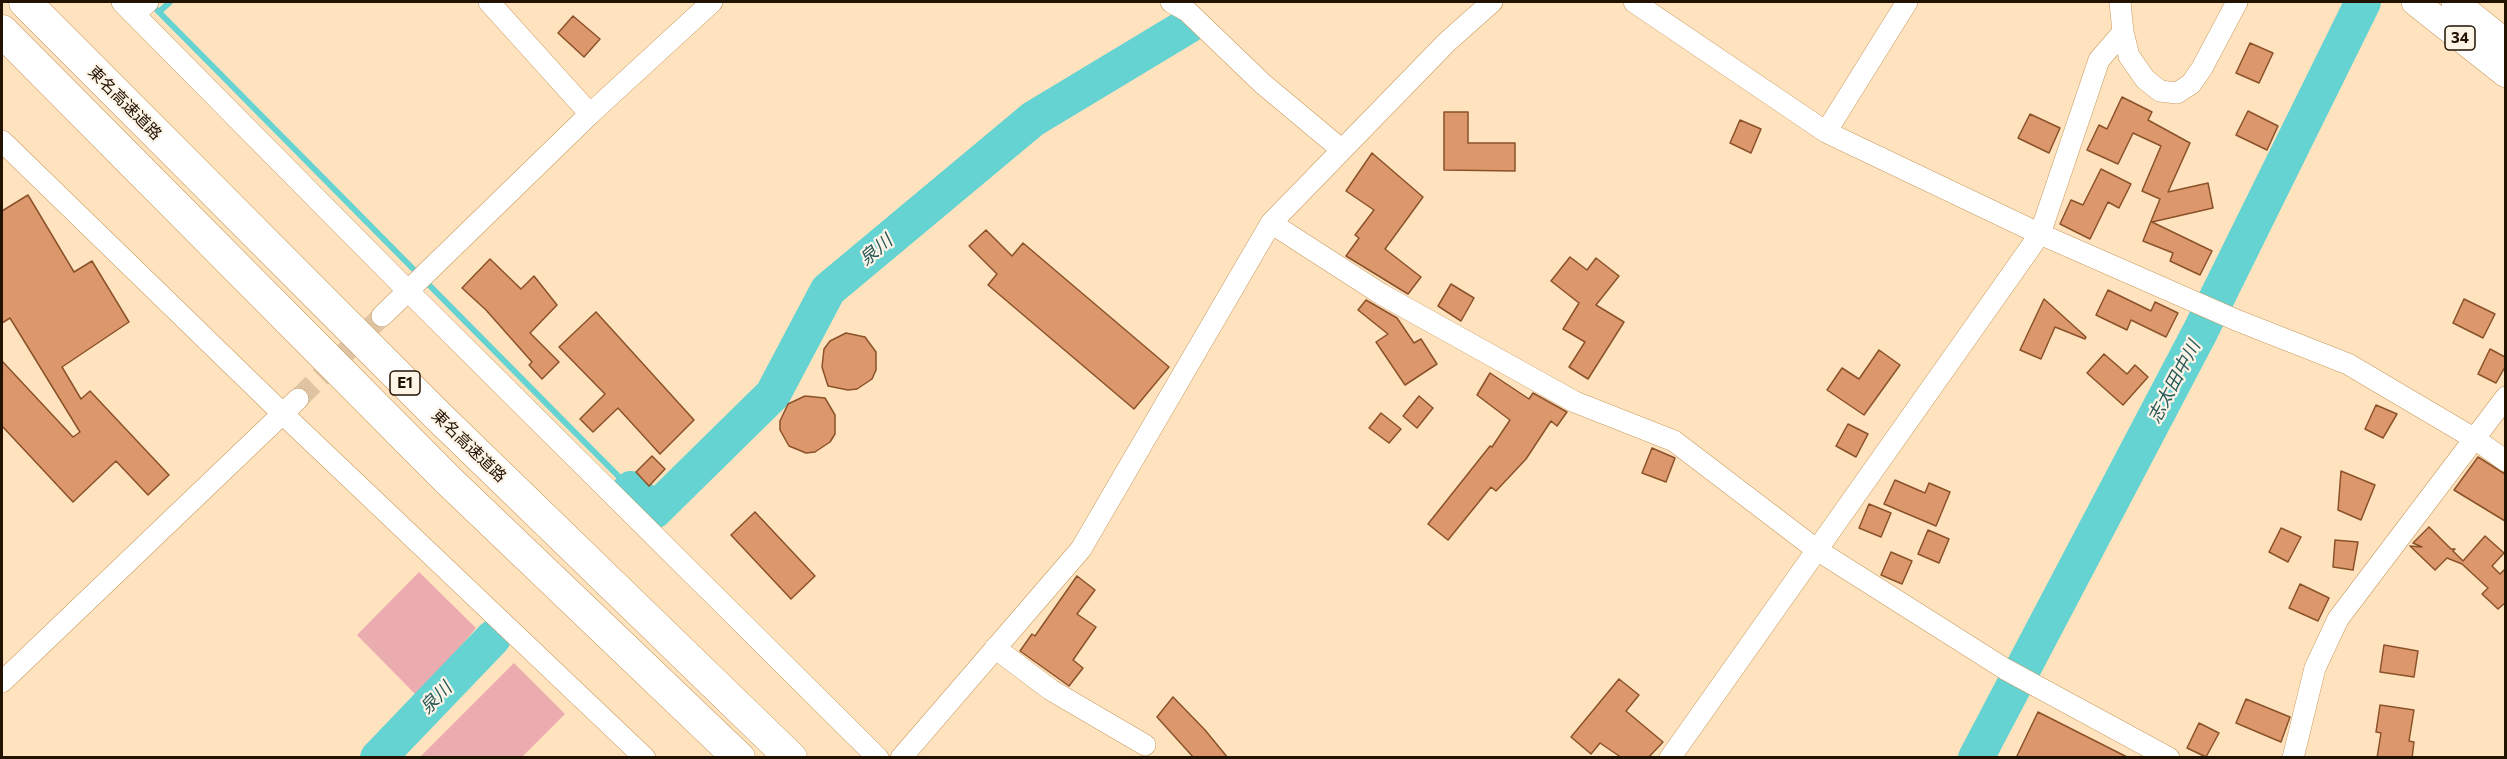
<!DOCTYPE html>
<html>
<head>
<meta charset="utf-8">
<style>
  body { margin:0 }
  #map { position:relative; width:2507px; height:759px; overflow:hidden; background:#ffe3bf; font-family:Commissioner,sans-serif }
  canvas { display:block }
  .frame { position:absolute; inset:0; border:3px solid #221200; pointer-events:none }
</style>
</head>
<body>
<div id="map">
<canvas width="2507" height="759"></canvas>
<div class="frame"></div>
</div>
<script>
const ctx = document.querySelector('canvas').getContext('2d');
ctx.lineJoin = 'round';
function fillPath(path, color) {
  ctx.fillStyle = color;
  ctx.fill(path, 'evenodd');
}
function toPath(rows) {
  const path = new Path2D();
  for (const r of rows) {
    path.moveTo(r[0], r[1]);
    for (let i = 2; i < r.length; i += 2) path.lineTo(r[i], r[i + 1]);
  }
  return path;
}
function strokePath(path, color, width, dash) {
  ctx.strokeStyle = color;
  ctx.lineWidth = width;
  ctx.lineCap = dash ? 'butt' : 'round';
  ctx.setLineDash(dash || []);
  ctx.stroke(path);
}
function drawText(font, color, halo, rows, align = 'center') {
  ctx.font = font + ' Commissioner,"Noto Sans JP",sans-serif';
  ctx.lineWidth = 4.5;
  ctx.setLineDash([]);
  ctx.textBaseline = 'middle';
  ctx.strokeStyle = halo;
  ctx.fillStyle = color;
  for (const [text, x, y, turn = 0] of rows) {
    ctx.save();
    ctx.translate(x, y);
    ctx.rotate((+turn || 0) * Math.PI / 180);
    ctx.textAlign = isNaN(turn) ? turn : align;
    if (halo) ctx.strokeText(text, 0, 0);
    ctx.fillText(text, 0, 0);
    ctx.restore();
  }
}
fillPath(toPath([
  [419,572,476,628,418,697,357,635],
  [514,663,565,714,522,757,420,757]
]), '#ebacb0');
strokePath(toPath([
  [151,4,631,489],
  [159,12,170,2]
]), '#65d3d1', 6);
strokePath(toPath([
  [625,496,631,489,654,511,773,394,828,290,1033,119,1189,25],
  [378,758,493,638],
  [1976,758,2200,332,2363,2]
]), '#65d3d1', 36);
const building = toPath([
  [573,16,600,39,584,57,558,33,573,16],
  [2250,43,2273,53,2259,83,2236,73,2250,43],
  [2122,97,2152,112,2148,120,2190,143,2168,192,2208,183,2213,208,2152,222,2212,251,2200,275,2170,261,2173,253,2143,241,2160,199,2142,191,2161,146,2133,133,2118,164,2087,150,2099,125,2107,129,2122,97],
  [2248,111,2278,126,2267,150,2236,135,2248,111],
  [1444,112,1468,112,1468,143,1515,143,1515,171,1444,170,1444,112],
  [2030,114,2060,128,2049,153,2018,138,2030,114],
  [1740,120,1761,129,1751,153,1730,143,1740,120],
  [1372,153,1423,197,1385,249,1421,277,1408,294,1346,256,1359,238,1355,235,1374,210,1346,191,1372,153],
  [2101,169,2131,184,2119,208,2108,202,2090,239,2060,224,2071,200,2083,205,2101,169],
  [28,195,74,272,92,261,129,322,62,367,81,399,90,391,169,475,148,495,116,461,73,502,2,426,2,361,73,437,80,432,10,318,2,323,2,211,28,195],
  [986,230,1012,256,1023,243,1169,367,1134,409,988,285,997,274,969,246,986,230],
  [1570,257,1587,270,1596,258,1619,276,1596,305,1624,322,1588,379,1569,367,1585,342,1563,329,1579,303,1551,281,1570,257],
  [490,259,521,289,534,276,557,305,530,333,559,362,542,379,529,365,532,362,486,310,462,288,490,259],
  [1451,284,1474,298,1461,321,1438,306,1451,284],
  [2108,290,2151,311,2155,302,2178,313,2166,337,2131,320,2127,330,2096,315,2108,290],
  [2044,299,2086,337,2085,339,2055,327,2041,359,2020,350,2044,299],
  [2464,299,2495,314,2483,338,2453,323,2464,299],
  [1366,300,1397,318,1414,343,1421,339,1437,364,1405,385,1376,342,1388,334,1358,310,1366,300],
  [596,312,694,420,660,454,618,408,593,432,580,419,605,394,559,347,596,312],
  [846,333,865,337,876,352,876,370,872,379,857,389,848,390,828,386,822,367,824,349,830,341,846,333],
  [2490,349,2505,357,2505,367,2496,383,2478,374,2490,349],
  [1879,350,1900,365,1864,415,1827,390,1842,368,1859,379,1879,350],
  [2104,354,2127,374,2135,365,2148,377,2123,405,2087,373,2104,354],
  [1490,373,1529,399,1533,393,1567,412,1557,426,1551,421,1526,459,1496,491,1491,487,1448,540,1428,524,1490,446,1492,447,1510,420,1477,395,1490,373],
  [805,396,825,398,835,415,835,434,830,442,815,452,806,453,789,446,780,430,780,421,788,404,805,396],
  [1419,396,1433,408,1417,428,1403,416,1419,396],
  [2376,405,2397,414,2383,438,2365,429,2376,405],
  [1381,413,1401,429,1389,443,1369,428,1381,413],
  [1848,424,1868,434,1856,457,1836,446,1848,424],
  [1652,448,1675,458,1666,482,1642,473,1652,448],
  [652,456,665,469,649,486,636,472,652,456],
  [2478,457,2505,474,2505,521,2454,490,2478,457],
  [2341,471,2375,485,2361,520,2338,510,2341,471],
  [1895,480,1925,493,1929,483,1950,492,1936,526,1884,504,1895,480],
  [1869,504,1891,513,1881,537,1859,528,1869,504],
  [755,512,815,576,791,599,731,535,755,512],
  [2429,527,2451,549,2455,549,2453,551,2463,561,2485,536,2504,553,2492,566,2500,574,2505,569,2505,603,2498,609,2482,594,2488,588,2462,564,2447,558,2435,570,2410,546,2422,547,2413,543,2429,527],
  [2281,528,2301,537,2288,562,2269,552,2281,528],
  [1928,530,1949,539,1939,563,1918,554,1928,530],
  [2335,540,2358,542,2353,570,2333,567,2335,540],
  [1891,552,1912,561,1902,584,1881,575,1891,552],
  [1077,576,1095,590,1077,614,1096,627,1073,660,1083,668,1069,686,1020,651,1032,634,1035,636,1077,576],
  [2300,584,2329,598,2318,621,2289,608,2300,584],
  [2384,645,2418,651,2414,677,2380,672,2384,645],
  [1619,679,1639,695,1626,711,1663,742,1648,758,1622,758,1600,743,1591,754,1571,737,1619,679],
  [1173,697,1205,730,1228,758,1194,758,1157,717,1173,697],
  [2246,699,2290,717,2281,742,2236,723,2246,699],
  [2380,705,2414,710,2409,741,2414,742,2412,758,2377,758,2381,733,2376,732,2380,705],
  [2038,712,2129,758,2016,758,2038,712],
  [2199,723,2219,733,2206,757,2187,748,2199,723]
]);
fillPath(building, '#dc986c');
strokePath(building, '#8b522a', 1.5);
strokePath(toPath([
  [298,399,382,316]
]), '#dec4a2', 21, [21, 10]);
const minor = toPath([
  [122,2,407,290,878,758],
  [489,2,590,114],
  [1171,2,1187,11,1263,84,1342,150],
  [1634,2,1826,132,2040,234,2236,320,2348,364,2475,439,2506,461],
  [2120,2,2123,32,2129,56,2145,79,2160,91,2177,93,2191,84,2202,68,2237,2],
  [134,14,148,2],
  [1826,132,1907,2],
  [2,141,283,414,645,758],
  [1271,223,1381,294,1575,402,1674,441,1817,550,2005,669,2169,758],
  [382,316,590,114,712,2],
  [995,648,1051,690,1145,745],
  [2,682,298,399],
  [901,758,1081,549,1271,223,1447,42,1492,2],
  [1670,758,2040,234,2099,60,2123,32],
  [2293,758,2315,668,2338,619,2506,397]
]);
const major = toPath([
  [2415,2,2506,74],
  [2455,2,2506,43]
]);
const highway = toPath([
  [25,2,435,413,791,758],
  [2,31,448,480,739,758]
]);
strokePath(minor, '#c79a5f', 22);
strokePath(major, '#c79a5f', 28);
strokePath(highway, '#c79a5f', 33);
strokePath(minor, '#fff', 21);
strokePath(major, '#fff', 27);
strokePath(highway, '#fff', 32);
for (const [x, y, w] of [
  [2460,38,30],
  [405,383,30]
]) {
  const box = new Path2D();
  box.roundRect(x - w / 2, y - 12, w, 24, 4.5);
  ctx.fillStyle = '#fdf4e8';
  ctx.fill(box);
  strokePath(box, '#221200', 1.5);
}
drawText('bold 15px', '#221200', null, [
  ["34",2460,38],
  ["E1",405,383]
]);
drawText('16px', '#221200', '#fdf4e8', [
  ["東名高速道路",125,103,45],
  ["東名高速道路",469,446,44]
]);
drawText('italic 18px', '#275857', '#fdf4e8', [
  ["泉川",876,250,-40],
  ["志太田中川",2174,382,-62],
  ["泉川",436,698,-46]
]);
</script>
</body>
</html>
